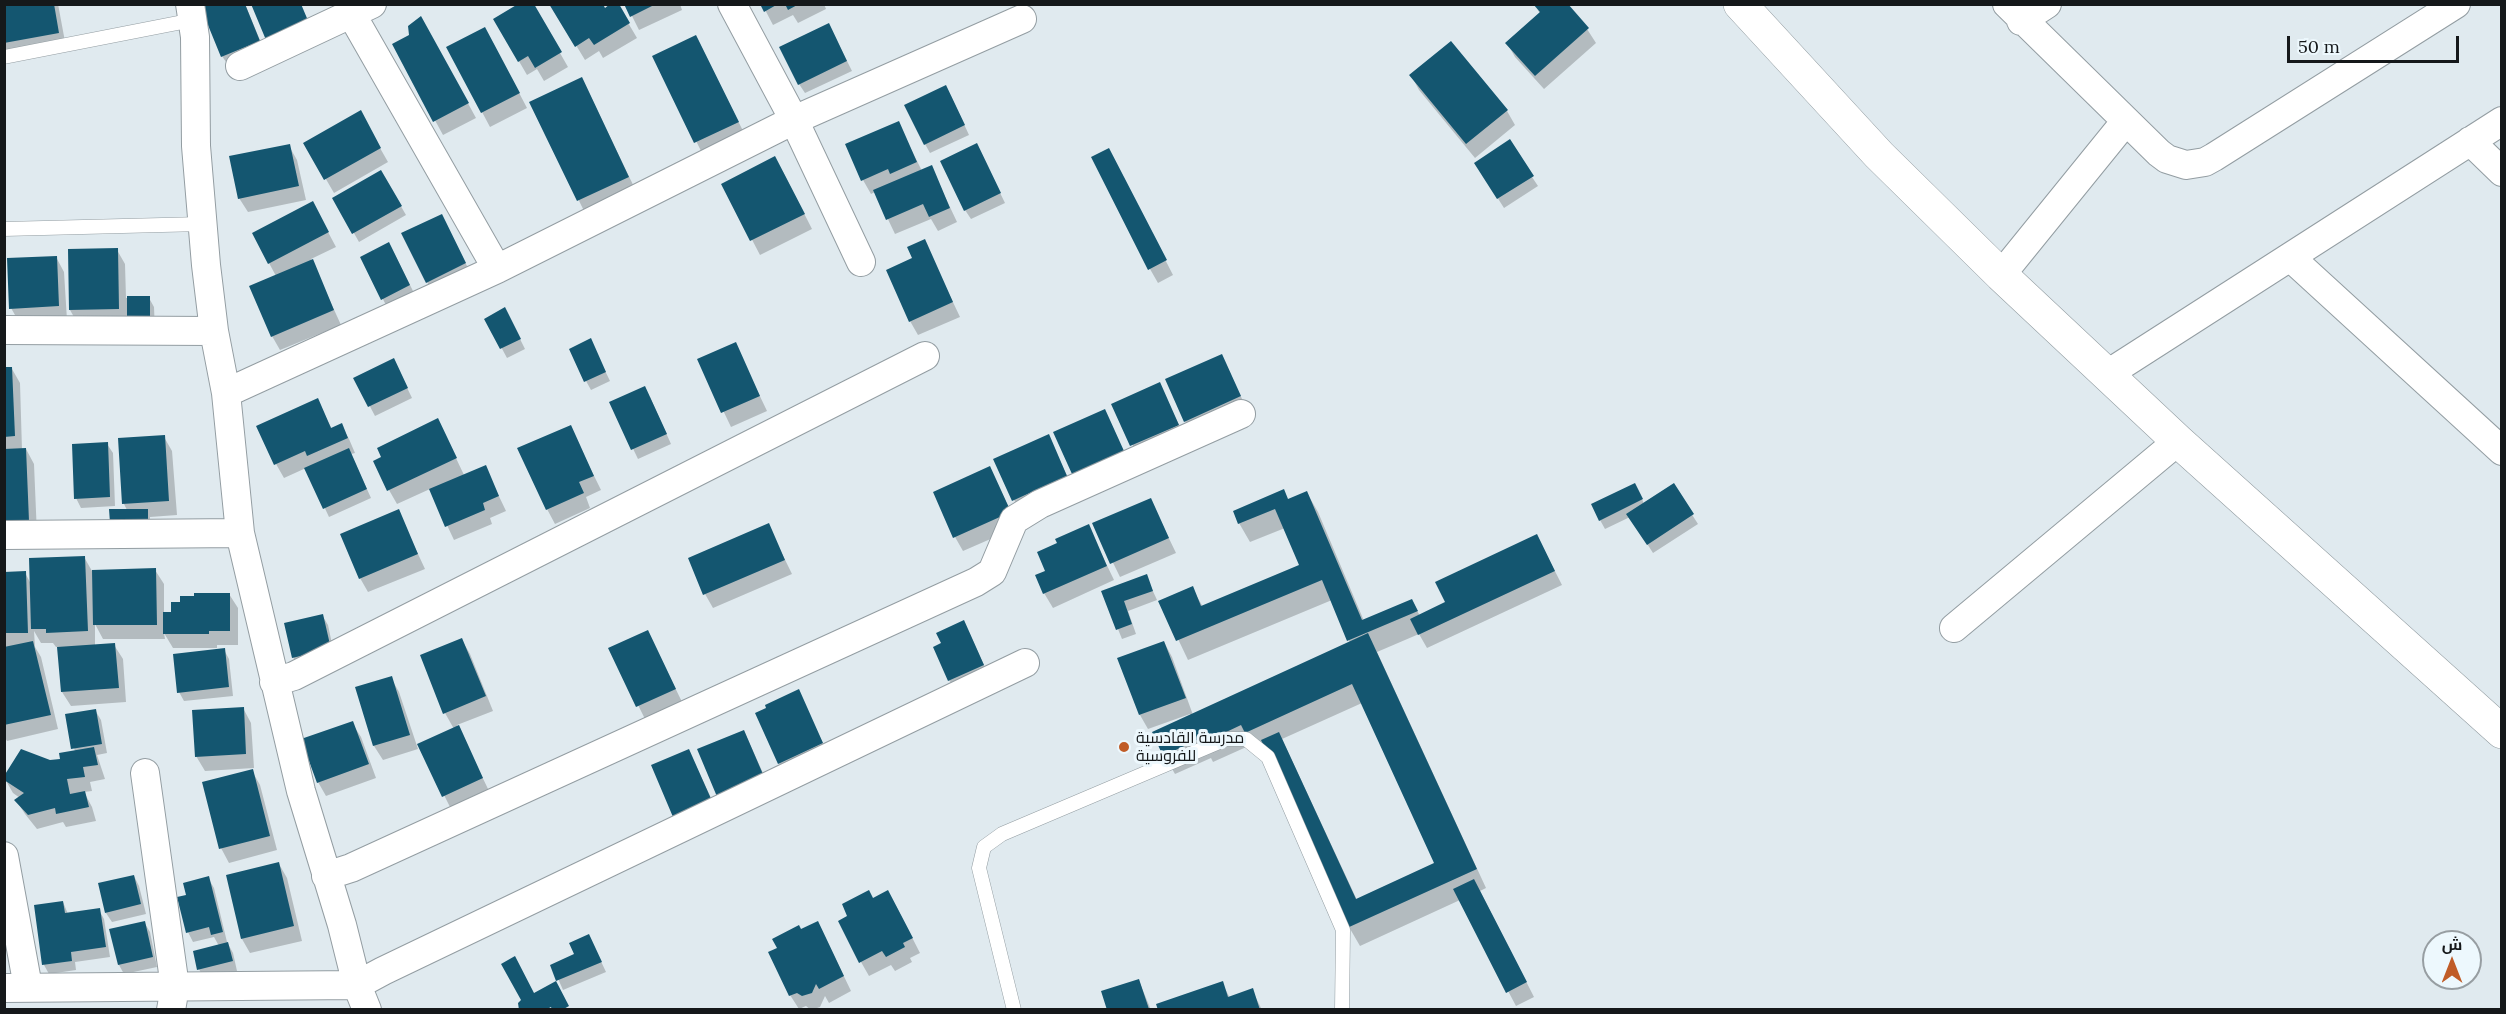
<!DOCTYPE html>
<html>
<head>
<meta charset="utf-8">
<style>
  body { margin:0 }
  #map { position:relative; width:2506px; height:1014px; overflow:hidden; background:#e0eaef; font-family:Lora,Cairo,serif }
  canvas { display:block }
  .frame { position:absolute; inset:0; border:6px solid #15181a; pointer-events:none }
  .north { position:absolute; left:2422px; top:930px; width:60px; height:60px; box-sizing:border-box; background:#edf8fd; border:2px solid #979ea2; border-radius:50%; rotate:0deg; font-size:16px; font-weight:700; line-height:24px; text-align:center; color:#15181a }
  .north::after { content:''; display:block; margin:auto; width:21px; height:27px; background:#c05c27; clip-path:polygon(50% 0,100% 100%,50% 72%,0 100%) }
  .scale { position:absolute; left:2287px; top:36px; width:172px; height:27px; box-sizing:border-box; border:3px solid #15181a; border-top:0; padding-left:8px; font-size:18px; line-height:21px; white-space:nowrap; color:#15181a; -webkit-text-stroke:4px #edf8fd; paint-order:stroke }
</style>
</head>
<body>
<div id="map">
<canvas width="2506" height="1014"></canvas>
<div class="frame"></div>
<div class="north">ش</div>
<div class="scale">50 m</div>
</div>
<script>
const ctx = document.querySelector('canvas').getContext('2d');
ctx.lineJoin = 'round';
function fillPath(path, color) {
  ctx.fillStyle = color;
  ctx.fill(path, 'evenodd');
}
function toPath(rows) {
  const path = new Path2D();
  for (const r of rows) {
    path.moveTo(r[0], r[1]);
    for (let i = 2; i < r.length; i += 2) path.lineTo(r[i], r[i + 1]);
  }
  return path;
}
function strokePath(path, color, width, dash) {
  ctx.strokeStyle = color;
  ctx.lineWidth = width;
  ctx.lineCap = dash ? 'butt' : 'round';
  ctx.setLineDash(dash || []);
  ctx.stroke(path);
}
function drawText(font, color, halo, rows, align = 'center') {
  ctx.font = font + ' Lora,Cairo,serif';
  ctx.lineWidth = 6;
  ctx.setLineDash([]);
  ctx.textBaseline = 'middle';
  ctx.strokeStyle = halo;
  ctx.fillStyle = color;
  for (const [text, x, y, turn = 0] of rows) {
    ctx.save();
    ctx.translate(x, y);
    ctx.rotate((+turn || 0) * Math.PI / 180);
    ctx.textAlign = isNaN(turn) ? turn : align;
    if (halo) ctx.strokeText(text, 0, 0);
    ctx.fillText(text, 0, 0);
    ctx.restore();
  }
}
fillPath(toPath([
  [4,4,58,4,66,47,4,59],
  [245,4,264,50,228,65,222,56],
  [532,4,568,67,544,81,537,69,527,75,495,20],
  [551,4,605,4,602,6,604,10,617,4,637,38,603,58,599,51,585,60],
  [626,4,680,4,682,10,639,30],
  [762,4,824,4,826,9,798,23,793,15,773,25],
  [1535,4,1587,29,1596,43,1544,89,1515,57,1507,43,1540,14],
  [429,32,476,118,443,135,394,45,410,36],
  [834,35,852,71,805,93,799,84],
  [696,36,746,137,704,157,654,56],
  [493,43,527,108,490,127,482,112],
  [1411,75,1507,111,1515,125,1475,158,1419,90],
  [589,93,636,191,586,215,531,103],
  [951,96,969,135,930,153,925,144],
  [360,113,388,162,334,193,305,143],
  [898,123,922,171,931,167,957,222,938,231,931,219,895,234,875,192,871,194,863,180],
  [289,146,297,160,306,200,248,212,239,198],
  [981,154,1005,203,971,219,965,210],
  [1116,164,1173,275,1158,283,1150,269],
  [381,172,406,215,359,242,334,198],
  [783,172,812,229,760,255,723,184],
  [1481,172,1532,177,1538,186,1504,208],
  [320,217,336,247,311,259,341,325,280,350,272,336,276,276,269,263],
  [449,230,473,278,435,296,427,282],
  [924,241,960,317,918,335,910,321,914,259],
  [117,250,125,264,126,298,149,298,154,307,155,332,78,324,70,310],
  [394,253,415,295,388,309,362,258],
  [56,257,64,272,67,320,19,322,11,308],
  [486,319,510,319,525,349,507,358],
  [735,344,767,411,731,427,699,360],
  [595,350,610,381,591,390,586,381],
  [1221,356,1248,411,1193,435,1185,421],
  [4,369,12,369,20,383,22,450,26,449,34,464,37,535,4,537],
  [398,369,412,398,375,416,355,378],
  [1159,384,1186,439,1140,460,1113,405],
  [650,397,671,444,638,459,611,403],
  [317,400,332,429,341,425,349,439,355,453,351,454,371,498,329,517,306,468,284,478,276,464],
  [570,427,601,490,586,497,590,508,555,524,547,509],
  [445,435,464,475,485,467,506,511,490,518,492,524,454,540,430,489,397,504,389,490],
  [1048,436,1074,490,1022,514,1014,500],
  [164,437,172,451,177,515,150,517,150,527,127,510,124,504,119,440],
  [107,444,113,453,115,506,81,508,76,498],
  [990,468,1018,527,963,551,955,537],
  [1673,485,1698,524,1653,553,1630,517,1605,529,1600,520,1640,494,1644,504],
  [1307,493,1318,512,1364,621,1412,601,1420,616,1447,603,1537,536,1562,585,1427,648,1419,634,1377,652,1486,888,1480,891,1534,997,1516,1006,1460,900,1360,946,1349,927,1266,747,1253,744,1213,762,1211,758,1175,774,1164,755,1191,716,1190,714,1148,729,1140,715,1119,659,1164,642,1172,657,1193,715,1350,643,1332,600,1188,660,1160,601,1192,588,1203,607,1301,566,1285,528,1250,542,1239,523],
  [1362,703,1436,864,1357,900,1282,739],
  [1150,499,1176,553,1120,577,1094,524],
  [398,511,425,569,368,592,360,578],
  [768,525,792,574,713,608,705,594],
  [1088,526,1114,580,1053,608,1044,593,1047,572,1059,544],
  [84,557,92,571,155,570,164,584,164,614,173,614,229,594,238,608,238,645,217,645,217,648,173,648,164,633,165,639,103,639,95,624,95,646,114,645,123,659,126,702,71,706,62,692,59,647,56,647,53,643,41,643,34,631,35,647,41,657,58,729,7,741,4,736,4,573,25,573,31,584],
  [1146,576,1157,600,1128,611,1136,634,1122,639,1103,592],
  [322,615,328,625,335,658,298,667,293,657],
  [648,632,683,704,646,721,610,649],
  [969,632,988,674,955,689,949,680],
  [462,640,470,654,493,711,457,725,490,793,452,811,419,745,454,729,445,713],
  [224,650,229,659,233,696,184,701,179,692],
  [391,678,399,692,418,749,383,760,374,746,357,688],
  [798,691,830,758,787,777,779,763],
  [243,708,251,723,254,768,205,771,196,756],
  [95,710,101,720,107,753,97,755,105,779,90,782,92,791,84,792,92,807,96,821,66,827,63,822,37,829,25,814,16,800,20,798,13,793,5,779,50,761,62,761,75,752,67,715],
  [352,723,361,737,376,778,326,796,318,782],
  [744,731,772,793,727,812],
  [689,751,719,815,683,831],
  [252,771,260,785,277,850,229,863,221,848],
  [279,864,287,878,302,941,250,953,242,939],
  [134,876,139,886,146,914,112,922,106,913],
  [208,878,214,888,227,942,233,953,237,971,204,979,199,969,219,946,214,937,193,942,188,932,188,896],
  [873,900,896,906,920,953,910,958,912,962,895,971,891,965,869,976,861,962,849,916],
  [63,902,68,914,99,910,104,919,110,957,75,962,76,970,49,974,44,965],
  [144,922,150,932,157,967,124,974,119,965,111,930],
  [589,936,606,972,563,990,552,965,576,955],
  [825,937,851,991,829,1003,825,996,820,1007,811,1010,806,1006,799,1009,790,995,779,949],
  [1139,981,1151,1010,1108,1010],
  [1222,983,1230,998,1252,990,1262,1010,1159,1010]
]), '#0003');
fillPath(toPath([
  [4,4,54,4,59,33,4,43],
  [209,4,245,4,260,41,221,57,201,8],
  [251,4,301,4,309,23,266,40],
  [518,4,534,4,562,52,535,68,528,56,518,62,493,19],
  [549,4,603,4,605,8,610,4,619,4,630,23,594,45,589,38,575,47],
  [624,4,656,4,630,17],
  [760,4,778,4,764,12],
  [785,4,799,4,788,10],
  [1533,4,1568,4,1589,28,1535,76,1505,43,1540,12],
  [421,16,469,103,433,122,392,44,409,35,408,26],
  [829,23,847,61,798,85,779,47],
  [485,27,520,93,481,113,446,47],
  [696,35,739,122,694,143,652,56],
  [1451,41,1508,110,1466,144,1409,75],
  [582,77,629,177,577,201,529,102],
  [946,85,965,125,924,145,904,105],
  [361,110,381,148,324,180,303,143],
  [899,121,917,162,890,174,888,169,861,181,845,144],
  [1510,139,1534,176,1497,199,1474,163],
  [977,143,1001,193,964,211,940,161],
  [290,144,299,186,238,199,229,156],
  [1109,148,1167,260,1148,270,1091,157],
  [775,156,805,214,750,241,721,184],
  [932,165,950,208,929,217,923,204,886,220,873,190],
  [381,170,402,206,352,234,332,198],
  [313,201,329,232,268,264,252,233],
  [442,214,466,263,426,283,401,233],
  [925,239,953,302,909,322,886,270,912,258,907,247],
  [389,242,410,285,381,300,360,257],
  [118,248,119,309,69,310,68,249],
  [57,256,59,306,9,309,7,258],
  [313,259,334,310,271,337,249,286],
  [127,296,150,296,150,323,127,323],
  [505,307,521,339,500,349,484,319],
  [591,338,606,372,584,382,569,349],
  [736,342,760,396,721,413,697,359],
  [1222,354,1241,396,1184,422,1165,379],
  [394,358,408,388,368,407,353,378],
  [4,367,12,367,15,436,4,437],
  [1160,382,1179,425,1130,446,1111,404],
  [645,386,667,434,631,450,609,402],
  [318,398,331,428,342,423,348,438,307,456,305,451,274,465,256,426],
  [1105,409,1124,451,1072,474,1053,432],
  [438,418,457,458,387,491,373,461,381,457,377,448],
  [571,425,594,476,579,482,584,493,546,510,517,448],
  [1049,434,1067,476,1012,501,993,459],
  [165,435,169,501,122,504,118,438],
  [108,442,110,497,74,499,72,444],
  [26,448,29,521,4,522,4,449],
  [349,448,367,489,323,509,304,468],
  [486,465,499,496,483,503,485,510,445,527,429,489],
  [990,466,1011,512,953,538,933,492],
  [1635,483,1643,499,1599,521,1591,504],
  [1674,483,1694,514,1647,545,1626,514],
  [1284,489,1288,499,1307,491,1362,620,1412,599,1418,611,1347,641,1322,580,1176,641,1158,601,1193,586,1201,606,1299,565,1275,509,1238,524,1233,511],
  [1151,498,1169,538,1110,564,1092,523],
  [109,509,148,509,148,523,110,523],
  [399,509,418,554,359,579,340,534],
  [769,523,785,560,703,595,688,558],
  [1089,524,1107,566,1043,594,1035,575,1045,571,1037,552,1057,543,1055,539],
  [1537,534,1555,571,1418,635,1410,619,1445,602,1435,582],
  [85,556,88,631,46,633,46,629,31,629,29,558],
  [156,568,157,625,93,625,92,570],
  [26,571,28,633,4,633,4,572],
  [1147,574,1153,591,1124,601,1132,624,1116,630,1101,591],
  [194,593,230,593,230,631,209,631,209,634,163,634,163,612,171,612,171,602,180,602,180,596,194,596],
  [323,614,331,649,292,658,284,623],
  [964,620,984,665,948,681,933,647,941,643,936,633],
  [648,630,676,689,636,707,608,648],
  [1368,633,1477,869,1347,928,1261,740,1279,732,1356,899,1434,863,1352,684,1245,733,1241,725,1201,744,1199,739,1163,756,1152,732],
  [462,638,486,696,443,714,420,655],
  [33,641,51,715,4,725,4,647],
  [1164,641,1186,698,1139,715,1117,658],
  [115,643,119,688,61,692,57,647],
  [225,648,229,687,177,693,173,654],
  [392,676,410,735,373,746,355,687],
  [799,689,823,743,778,764,755,713,766,708,765,705],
  [244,707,246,754,195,757,192,710],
  [96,709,102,744,71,749,65,714],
  [353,721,369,764,317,783,301,739],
  [459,725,483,778,442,797,417,744],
  [744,730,765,779,718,799,697,749],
  [94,747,98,765,83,767,85,777,67,779,70,794,85,791,89,807,56,814,55,808,28,815,14,800,24,793,4,780,4,776,21,749,50,760,60,759,59,753],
  [689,749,712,801,673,817,651,765],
  [253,769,270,836,219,849,202,782],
  [279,862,294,926,241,939,226,875],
  [134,875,141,904,105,913,98,883],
  [209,876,223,932,211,935,209,927,186,933,177,897,186,895,183,883],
  [1474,879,1527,982,1506,993,1453,889],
  [869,890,873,898,888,890,913,938,903,943,905,947,886,957,882,951,859,963,838,921,847,916,842,904],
  [63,901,65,913,100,908,106,947,71,952,72,961,42,965,34,905],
  [145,921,153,957,118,965,109,929],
  [818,921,844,976,819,989,816,984,812,993,802,996,797,993,789,996,768,952,777,948,772,939,799,925,801,929],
  [589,934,602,962,556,981,550,965,574,954,569,943],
  [228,942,233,961,197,970,193,951],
  [515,956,534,993,556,981,569,1006,562,1010,552,1010,551,1007,545,1010,519,1010,518,1003,521,1000,501,964],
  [1139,979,1149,1009,1107,1010,1101,991],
  [1223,981,1228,997,1253,988,1260,1010,1158,1010,1156,1004]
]), '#145670');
const lane = toPath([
  [4,57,193,20],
  [4,229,202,224],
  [1014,1010,979,868,984,847,1002,834,1226,739,1246,739,1268,757,1343,930,1342,1010]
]);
const street = toPath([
  [732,4,794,120,861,262],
  [2007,4,2159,153,2167,159,2186,165,2205,162,2214,157,2456,4],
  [352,15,497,269],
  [2021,21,2047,4],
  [240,66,372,4],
  [2470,141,2502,172],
  [2290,257,2502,451],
  [2001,275,2125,122],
  [4,330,214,331],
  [2106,375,2502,121],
  [226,393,497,269,794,120,1022,19],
  [4,535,240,533],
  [1954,628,2178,441],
  [274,682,294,676,925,356],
  [145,773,175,987,171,1010],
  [4,856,28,987],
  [326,876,351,868,976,582,992,572,1014,520,1040,504,1241,414],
  [4,988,357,985,342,925,301,791,240,533,226,393,214,331,206,265,196,146,195,37,190,4],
  [367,1010,357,985,383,971,1025,663]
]);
const secondary = toPath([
  [1740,4,1879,155,2001,275,2178,441,2502,732]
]);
strokePath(lane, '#939da2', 15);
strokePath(street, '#939da2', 30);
strokePath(secondary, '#939da2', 34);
strokePath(lane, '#fff', 14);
strokePath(street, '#fff', 28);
strokePath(secondary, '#fff', 33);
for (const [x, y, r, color] of [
  [1124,747,6,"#c05c27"]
]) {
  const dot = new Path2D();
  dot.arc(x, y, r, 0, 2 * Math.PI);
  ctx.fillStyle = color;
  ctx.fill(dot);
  strokePath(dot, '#edf8fd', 2);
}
drawText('16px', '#15181a', '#edf8fd', [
  ["مدرسة القادسية",1136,738],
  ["للفروسية",1136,756]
], 'left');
</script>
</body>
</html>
